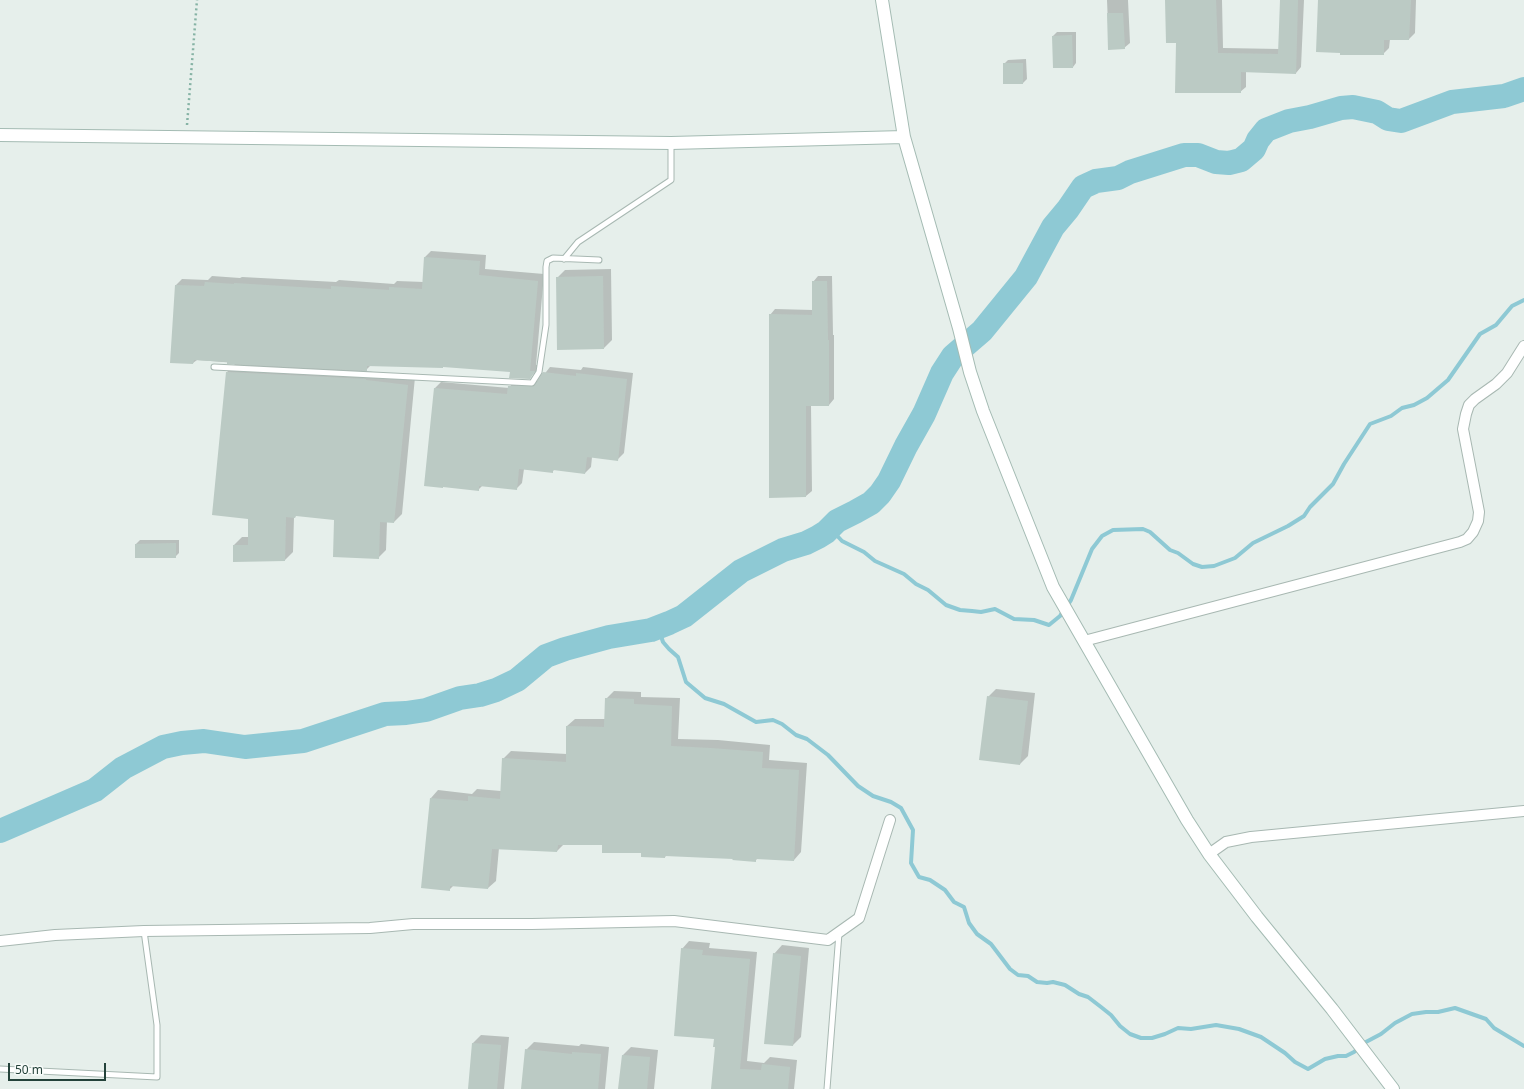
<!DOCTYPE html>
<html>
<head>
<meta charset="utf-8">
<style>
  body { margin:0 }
  #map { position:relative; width:1524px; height:1089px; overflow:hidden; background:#e6efeb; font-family:"Noto Sans",sans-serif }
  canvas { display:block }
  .scale { position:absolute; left:8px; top:1063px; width:98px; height:18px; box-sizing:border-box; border:2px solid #24423a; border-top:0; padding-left:5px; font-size:12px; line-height:14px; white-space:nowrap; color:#24423a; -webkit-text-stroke:3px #f7fbf9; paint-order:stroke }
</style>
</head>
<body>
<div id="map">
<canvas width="1524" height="1089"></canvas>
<div class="scale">50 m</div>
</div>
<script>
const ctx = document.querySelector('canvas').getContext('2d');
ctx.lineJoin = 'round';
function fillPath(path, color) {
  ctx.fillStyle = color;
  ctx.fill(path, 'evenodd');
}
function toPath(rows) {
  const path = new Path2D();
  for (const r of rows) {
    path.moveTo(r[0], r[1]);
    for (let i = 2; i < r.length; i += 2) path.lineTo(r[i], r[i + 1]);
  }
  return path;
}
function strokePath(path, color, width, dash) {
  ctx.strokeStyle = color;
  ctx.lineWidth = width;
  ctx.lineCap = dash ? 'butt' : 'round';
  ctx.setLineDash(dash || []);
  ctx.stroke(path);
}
fillPath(toPath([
  [1107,0,1128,0,1130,43,1124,48,1109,49],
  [1166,0,1222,0,1223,48,1280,49,1281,0,1304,0,1301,67,1296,73,1246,71,1246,87,1240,92,1177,42],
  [1319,0,1416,0,1415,33,1409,39,1390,39,1389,48,1383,54],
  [1057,32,1076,32,1076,63,1073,67,1053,36],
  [1026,59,1027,79,1023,83,1004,64,1008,60],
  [431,251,486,255,485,269,544,274,536,365,540,365,536,371,529,378,511,371,444,366,443,367,371,365,365,371,415,377,402,514,394,522,387,521,386,550,378,558,335,519,297,515,294,517,293,552,285,560,234,561,234,545,242,537,249,537,249,518,227,372,236,363,197,360,193,363,171,362,176,285,182,279,208,280,212,276,240,278,242,277,336,282,339,280,394,284,397,281,424,282,425,257],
  [611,269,612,340,604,348,557,278,565,270],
  [818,276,832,276,833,335,834,335,834,399,829,405,811,405,812,491,806,496,770,497,770,315,775,309,813,310,813,282],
  [550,367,581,370,583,367,633,373,624,453,618,459,592,457,591,467,585,473,555,469,552,472,524,469,522,483,516,489,483,485,478,490,444,486,443,487,425,485,435,388,441,382,509,388,515,380,539,381],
  [140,540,179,540,179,553,175,557,136,544],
  [996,689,1035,693,1028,756,1020,764,988,697],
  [614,691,641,692,641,697,680,698,678,739,718,740,770,745,769,760,807,763,801,852,794,860,758,858,755,861,734,858,667,855,665,857,642,856,642,852,604,844,564,844,557,851,499,848,496,881,488,888,454,885,449,890,431,798,438,790,472,794,477,789,501,791,503,759,511,751,567,754,567,726,575,719,605,719,606,699],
  [689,941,710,943,709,948,757,952,747,1061,764,1063,770,1057,797,1060,794,1089,712,1089,716,1046,715,1038,682,949],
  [782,945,809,948,801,1037,793,1045,774,954],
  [481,1035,509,1037,504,1089,469,1089,473,1043],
  [534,1042,579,1046,581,1044,609,1047,605,1089,522,1089,526,1050],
  [631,1047,658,1050,654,1089,619,1089,623,1055]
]), '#0003');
strokePath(toPath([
  [830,528,842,541,864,552,875,561,904,574,916,584,928,590,946,605,960,610,972,611,981,612,995,609,1014,619,1034,620,1049,625,1060,616,1071,600,1092,549,1102,536,1113,530,1143,529,1150,532,1170,550,1178,553,1193,564,1202,567,1214,566,1235,558,1253,543,1288,526,1304,516,1310,507,1333,484,1344,464,1370,424,1391,416,1402,408,1414,405,1427,398,1448,380,1480,334,1496,325,1512,306,1524,300],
  [658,627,663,642,669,649,678,657,686,682,705,698,724,704,756,722,773,720,782,724,796,735,807,739,828,755,858,786,873,796,891,802,901,808,913,830,911,863,919,877,930,880,945,890,954,902,964,907,969,923,977,934,991,944,1010,969,1018,975,1028,976,1037,982,1047,983,1053,982,1065,985,1079,994,1088,997,1101,1007,1111,1015,1120,1026,1130,1034,1141,1038,1152,1038,1165,1034,1178,1028,1191,1029,1216,1025,1239,1029,1261,1037,1285,1053,1295,1062,1308,1069,1325,1059,1338,1056,1346,1056,1354,1052,1364,1043,1381,1034,1395,1023,1412,1014,1426,1012,1438,1012,1455,1008,1486,1019,1494,1028,1524,1046]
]), '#8ec9d4', 4);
strokePath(toPath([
  [0,831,95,790,123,768,163,747,182,743,204,741,245,747,303,741,385,714,406,713,426,710,460,698,480,695,496,690,517,680,546,656,565,649,609,637,651,630,669,623,684,616,741,571,783,550,806,543,818,537,826,532,837,521,855,512,871,503,880,494,889,481,906,446,924,414,942,373,953,356,982,331,1026,277,1053,227,1068,209,1083,187,1096,181,1118,178,1130,172,1184,155,1198,155,1216,162,1229,163,1241,160,1254,149,1258,140,1266,130,1289,121,1310,117,1341,108,1353,107,1377,112,1388,119,1401,121,1452,102,1504,96,1524,89]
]), '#8ec9d4', 24);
fillPath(toPath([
  [1165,0,1216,0,1218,53,1278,54,1280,0,1298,0,1296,74,1241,72,1241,93,1175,93,1176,43,1166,43],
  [1318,0,1411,0,1409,40,1384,40,1384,55,1340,55,1340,53,1316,52],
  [1107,13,1123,13,1125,49,1108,50],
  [1072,35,1073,68,1053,68,1052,36],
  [1003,63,1023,63,1023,84,1003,84],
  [424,257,480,261,479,275,538,281,530,371,535,371,530,379,509,378,510,372,443,367,443,368,367,366,367,371,227,364,227,362,194,360,193,364,170,363,175,285,204,286,205,282,234,284,234,283,331,289,331,286,389,290,389,287,422,289],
  [603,276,604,349,557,350,556,277],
  [812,281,827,281,828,340,829,340,829,406,806,406,806,497,769,498,769,314,812,315],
  [226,372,366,379,366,380,408,385,394,523,380,522,379,559,333,557,334,520,296,516,295,518,286,517,285,561,233,562,233,545,248,545,248,519,212,515],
  [543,372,576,376,576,373,627,379,618,461,587,457,585,474,553,470,553,473,519,469,517,490,479,486,479,491,443,487,443,488,424,486,434,388,507,394,508,386,534,386],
  [176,543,176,558,135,558,135,544],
  [987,696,1028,701,1020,765,979,760],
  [605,698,634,699,634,704,672,706,671,746,710,748,763,752,762,768,799,770,794,861,756,859,756,862,732,860,733,859,665,856,665,858,641,857,641,853,602,853,602,845,558,845,557,852,492,849,488,889,450,886,450,891,421,888,430,798,468,801,468,796,500,799,502,758,566,762,566,726,604,727],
  [681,948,703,950,702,955,750,959,740,1069,761,1070,762,1064,790,1067,788,1089,711,1089,715,1047,713,1047,714,1039,674,1036],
  [773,953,801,956,793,1046,764,1044],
  [472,1043,501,1045,497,1089,468,1089],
  [525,1049,572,1054,572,1052,601,1054,598,1089,521,1089],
  [622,1055,650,1057,647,1089,618,1089]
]), '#bbcac4');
const lane = toPath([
  [564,259,578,242,671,180,671,144],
  [214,367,532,383,539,372,546,325,546,267,547,261,553,258,599,260],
  [0,1069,157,1077,157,1025,144,931],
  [827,1089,839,933]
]);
const street = toPath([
  [1084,641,1460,542,1467,539,1473,532,1478,521,1479,512,1463,429,1466,414,1469,405,1475,399,1496,384,1507,373,1524,346],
  [1209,854,1226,842,1251,837,1524,811],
  [0,941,55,935,144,931,370,928,413,924,532,924,674,921,828,940,859,918,890,820]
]);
const secondary = toPath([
  [882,0,904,137,959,328,970,372,983,411,1053,587,1187,820,1209,854,1257,917,1332,1009,1393,1089],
  [0,135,671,143,904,137]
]);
strokePath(lane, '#a8b8b2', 7);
strokePath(street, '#a8b8b2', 12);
strokePath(secondary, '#a4bbb3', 14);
strokePath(toPath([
  [187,125,197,0]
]), '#86b3a5', 2.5, [2, 3]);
strokePath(lane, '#fff', 5);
strokePath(street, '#fff', 10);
strokePath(secondary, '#fff', 12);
</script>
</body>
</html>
